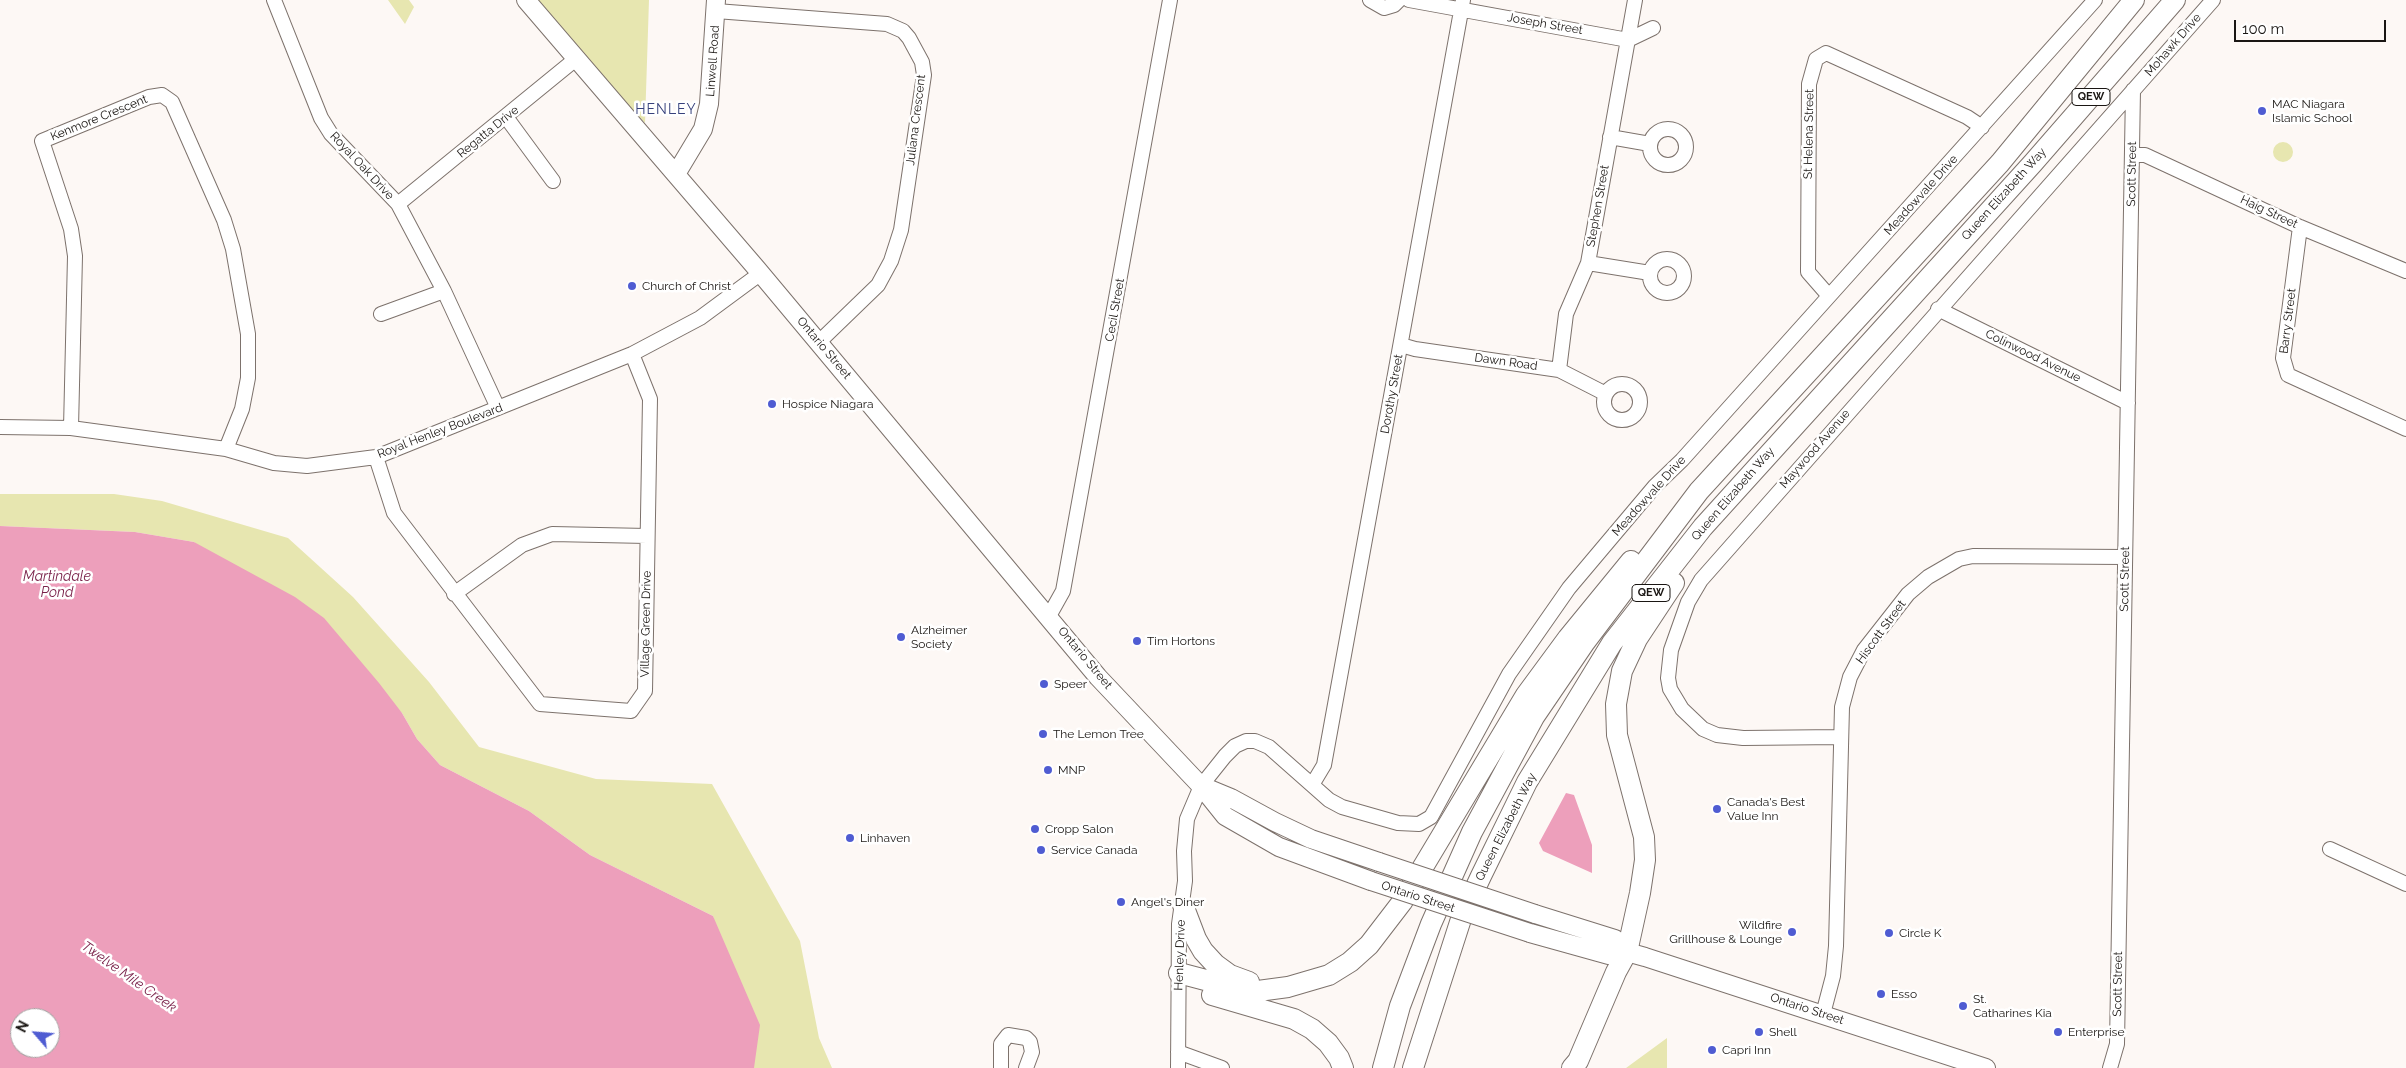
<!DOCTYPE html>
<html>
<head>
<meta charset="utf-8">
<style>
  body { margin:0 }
  #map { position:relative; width:2406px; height:1068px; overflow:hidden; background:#fdf8f5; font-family:Raleway,sans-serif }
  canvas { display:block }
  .north { position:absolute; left:10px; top:1008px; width:50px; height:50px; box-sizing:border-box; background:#fff; border:1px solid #a3a2a1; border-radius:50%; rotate:297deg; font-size:14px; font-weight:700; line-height:20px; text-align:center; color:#1a1613 }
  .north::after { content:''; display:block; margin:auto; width:18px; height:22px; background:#4f5cd2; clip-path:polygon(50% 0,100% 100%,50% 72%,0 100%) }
  .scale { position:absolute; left:2234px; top:20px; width:152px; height:22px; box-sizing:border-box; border:2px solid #1a1613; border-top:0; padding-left:6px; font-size:15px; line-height:18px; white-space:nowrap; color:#1a1613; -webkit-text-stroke:4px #fff; paint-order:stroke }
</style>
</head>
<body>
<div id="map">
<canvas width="2406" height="1068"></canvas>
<div class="north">N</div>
<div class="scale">100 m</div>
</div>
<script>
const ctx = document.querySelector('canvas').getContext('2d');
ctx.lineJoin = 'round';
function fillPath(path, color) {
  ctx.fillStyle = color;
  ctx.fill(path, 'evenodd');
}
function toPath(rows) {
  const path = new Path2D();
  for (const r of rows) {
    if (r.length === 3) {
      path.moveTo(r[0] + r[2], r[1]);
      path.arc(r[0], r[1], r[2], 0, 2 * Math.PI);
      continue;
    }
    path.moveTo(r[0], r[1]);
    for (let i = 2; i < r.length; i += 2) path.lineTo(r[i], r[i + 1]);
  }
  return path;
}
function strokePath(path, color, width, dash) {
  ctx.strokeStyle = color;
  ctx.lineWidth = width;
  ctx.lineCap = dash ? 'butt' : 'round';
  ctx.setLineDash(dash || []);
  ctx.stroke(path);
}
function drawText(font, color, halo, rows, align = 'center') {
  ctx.font = font + ' Raleway,sans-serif';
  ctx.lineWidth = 5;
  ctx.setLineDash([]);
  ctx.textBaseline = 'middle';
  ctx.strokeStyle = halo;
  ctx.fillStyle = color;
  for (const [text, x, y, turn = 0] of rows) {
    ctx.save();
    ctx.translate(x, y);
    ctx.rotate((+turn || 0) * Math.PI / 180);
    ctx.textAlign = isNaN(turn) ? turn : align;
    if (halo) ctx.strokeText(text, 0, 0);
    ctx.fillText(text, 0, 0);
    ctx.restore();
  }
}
fillPath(toPath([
  [388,0,409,0,414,7,405,24],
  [530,0,649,0,645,123],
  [2283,152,10],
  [0,494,114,494,162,501,288,538,353,597,429,682,479,747,596,779,712,784,800,941,819,1038,832,1068,754,1068,713,916,590,855,529,811,440,765,417,739,402,713,194,542,135,532,0,526],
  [1667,1038,1667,1068,1626,1068]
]), '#e7e6b0');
fillPath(toPath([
  [0,526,135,532,194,542,295,597,324,618,379,683,402,713,417,739,440,765,529,811,590,855,713,916,760,1025,754,1068,0,1068],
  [20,1018,50,1018,50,1048,20,1048],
  [1566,793,1574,795,1592,845,1592,873,1543,851,1539,843]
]), '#ed9fbb');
const minor = toPath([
  [274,0,321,118,331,134,398,204,444,291,498,408],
  [1370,0,1384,8,1394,5,1399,0],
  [1409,0,1628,40],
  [716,11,887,24,903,31,909,38,922,62,924,75,901,230,891,261,878,285,819,342],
  [1628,40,1653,28],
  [506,117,553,181],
  [1668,147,18],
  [1610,137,1650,144],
  [2132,155,2145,155,2300,227,2406,271],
  [398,204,577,58],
  [2300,227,2283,358,2288,375,2406,429],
  [1667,276,17],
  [1588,263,1650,273],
  [1829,296,1808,272,1809,84,1816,59,1826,53,1967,117,1982,127],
  [1938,309,2128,403],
  [381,314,444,291],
  [1401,345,1415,349,1559,370,1606,394],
  [1559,370,1566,314,1588,263,1635,0],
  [1622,402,18],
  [0,427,71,428,226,449,274,463,307,466,376,457,632,354,700,318,761,273],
  [71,428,75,256,71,229,42,141,149,97,162,95,172,102,224,220,233,249,248,334,248,378,242,409,226,449],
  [376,457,394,513,540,704,631,711,645,691,650,399,632,354],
  [454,594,522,545,552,534,647,536],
  [1049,616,1063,591,1170,0],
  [1840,737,1743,738,1717,735,1703,729,1682,709,1670,689,1668,678,1671,650,1688,602,1701,580,2213,0],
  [1312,785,1324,765,1463,0],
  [2330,849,2406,884],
  [1823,1014,1833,976,1836,946,1842,707,1850,677,1864,650,1908,594,1928,577,1959,559,1973,556,2125,557],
  [1178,1052,1222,1068],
  [1001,1068,1001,1044,1008,1035,1026,1038,1030,1042,1032,1052,1026,1068],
  [1178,1068,1179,924,1185,881,1184,851,1187,819,1201,786,1225,756,1235,746,1246,741,1255,741,1269,747,1329,800,1342,807,1398,823,1419,824,1431,817,1509,674,1569,588,1655,486,1682,460,2095,0],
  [2110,1068,2117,1044,2133,90]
]);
const major = toPath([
  [526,0,757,269,1098,677,1201,786,1225,816,1279,847,1371,881],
  [676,174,703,129,709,104,716,0],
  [1202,786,1231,798,1275,822,1311,839,1379,862],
  [1535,914,1615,939,1627,952],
  [1530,933,1609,955,1627,952,1645,957,1986,1068]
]);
const highway = toPath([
  [1183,905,1196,939,1203,951,1215,964,1230,975,1249,982],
  [1179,973,1232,987,1258,991,1288,987,1329,975,1350,962,1369,945,1402,902,1526,695,1568,638,1631,561],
  [1212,995,1294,1019,1312,1029,1328,1043,1339,1058,1343,1068],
  [1383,1068,1400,1006,1431,924,1472,832,1534,717,1585,642,1699,491,2000,163,2134,0],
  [1413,1068,1461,919,1481,876,1527,782,1612,643,1703,527,2033,163,2175,0],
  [1572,1068,1578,1061,1616,972,1627,952,1640,893,1645,860,1644,837,1617,735,1616,704,1622,671,1637,639,1674,583]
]);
strokePath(minor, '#7d726c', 16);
strokePath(major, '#7d726c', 20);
strokePath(highway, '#7d726c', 22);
strokePath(minor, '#fff', 14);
strokePath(major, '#fff', 18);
strokePath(highway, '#fff', 20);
const majorBridge = toPath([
  [1379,862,1535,914],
  [1371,881,1530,933]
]);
strokePath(majorBridge, '#7d726c', 20, []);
strokePath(majorBridge, '#fff', 18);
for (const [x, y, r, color] of [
  [2262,111,5,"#4f5cd2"],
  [632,286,5,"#4f5cd2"],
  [772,404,5,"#4f5cd2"],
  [901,637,5,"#4f5cd2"],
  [1137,641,5,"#4f5cd2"],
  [1044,684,5,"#4f5cd2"],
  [1043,734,5,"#4f5cd2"],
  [1048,770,5,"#4f5cd2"],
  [1717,809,5,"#4f5cd2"],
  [1035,829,5,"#4f5cd2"],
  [850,838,5,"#4f5cd2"],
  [1041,850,5,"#4f5cd2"],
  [1121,902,5,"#4f5cd2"],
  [1792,932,5,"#4f5cd2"],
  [1889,933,5,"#4f5cd2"],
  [1881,994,5,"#4f5cd2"],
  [1963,1006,5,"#4f5cd2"],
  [1759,1032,5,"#4f5cd2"],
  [2058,1032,5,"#4f5cd2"],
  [1712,1050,5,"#4f5cd2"]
]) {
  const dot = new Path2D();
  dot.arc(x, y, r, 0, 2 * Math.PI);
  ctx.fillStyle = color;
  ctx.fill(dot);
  strokePath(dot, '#fff', 2);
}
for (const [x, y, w] of [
  [2091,97,38],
  [1651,593,38]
]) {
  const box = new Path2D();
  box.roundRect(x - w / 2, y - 8.5, w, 17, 4);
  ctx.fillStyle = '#fff';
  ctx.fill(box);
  strokePath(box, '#1a1613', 1);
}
drawText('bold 11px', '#1a1613', null, [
  ["QEW",2091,97],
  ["QEW",1651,593]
]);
drawText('12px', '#1a1613', '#fff', [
  ["Joseph Street",1545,24,10],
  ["Mohawk Drive",2173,45,-49],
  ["Linwell Road",713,61,-86],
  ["Kenmore Crescent",99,118,-22],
  ["Juliana Crescent",916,120,-83],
  ["Regatta Drive",488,132,-39],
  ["St Helena Street",1809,134,-89],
  ["Royal Oak Drive",362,166,47],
  ["Scott Street",2132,174,-89],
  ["Queen Elizabeth Way",2004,194,-48],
  ["Meadowvale Drive",1921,195,-48],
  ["Stephen Street",1598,206,-80],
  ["Haig Street",2269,212,25],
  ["Cecil Street",1115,310,-80],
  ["Barry Street",2288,321,-83],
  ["Ontario Street",824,348,50],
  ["Colinwood Avenue",2033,356,26],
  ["Dawn Road",1506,362,8],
  ["Dorothy Street",1392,394,-80],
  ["Royal Henley Boulevard",440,431,-21],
  ["Maywood Avenue",1815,449,-49],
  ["Queen Elizabeth Way",1733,494,-49],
  ["Meadowvale Drive",1649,496,-48],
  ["Scott Street",2125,579,-89],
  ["Village Green Drive",646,624,-89],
  ["Hiscott Street",1881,632,-54],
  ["Ontario Street",1085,658,50],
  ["Queen Elizabeth Way",1506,827,-63],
  ["Ontario Street",1418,897,18],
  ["Henley Drive",1180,955,-88],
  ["Scott Street",2118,984,-89],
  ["Ontario Street",1807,1009,18]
]);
drawText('12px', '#1a1613', '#fff', [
  ["MAC Niagara",2272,104],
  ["Islamic School",2272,118],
  ["Church of Christ",642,286],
  ["Hospice Niagara",782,404],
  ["Alzheimer",911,630],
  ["Society",911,644],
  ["Tim Hortons",1147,641],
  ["Speer",1054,684],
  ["The Lemon Tree",1053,734],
  ["MNP",1058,770],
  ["Canada's Best",1727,802],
  ["Value Inn",1727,816],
  ["Cropp Salon",1045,829],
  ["Linhaven",860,838],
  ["Service Canada",1051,850],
  ["Angel's Diner",1131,902],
  ["Wildfire",1782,925,"right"],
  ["Grillhouse & Lounge",1782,939,"right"],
  ["Circle K",1899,933],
  ["Esso",1891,994],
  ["St.",1973,999],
  ["Catharines Kia",1973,1013],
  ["Shell",1769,1032],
  ["Enterprise",2068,1032],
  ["Capri Inn",1722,1050]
], 'left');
ctx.letterSpacing = '1px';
drawText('14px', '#37417c', '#fff', [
  ["HENLEY",666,110]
]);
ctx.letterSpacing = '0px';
drawText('italic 14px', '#7a224a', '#fff', [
  ["Martindale",57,577],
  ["Pond",57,593],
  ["Twelve Mile Creek",129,977,35]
]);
</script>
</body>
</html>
